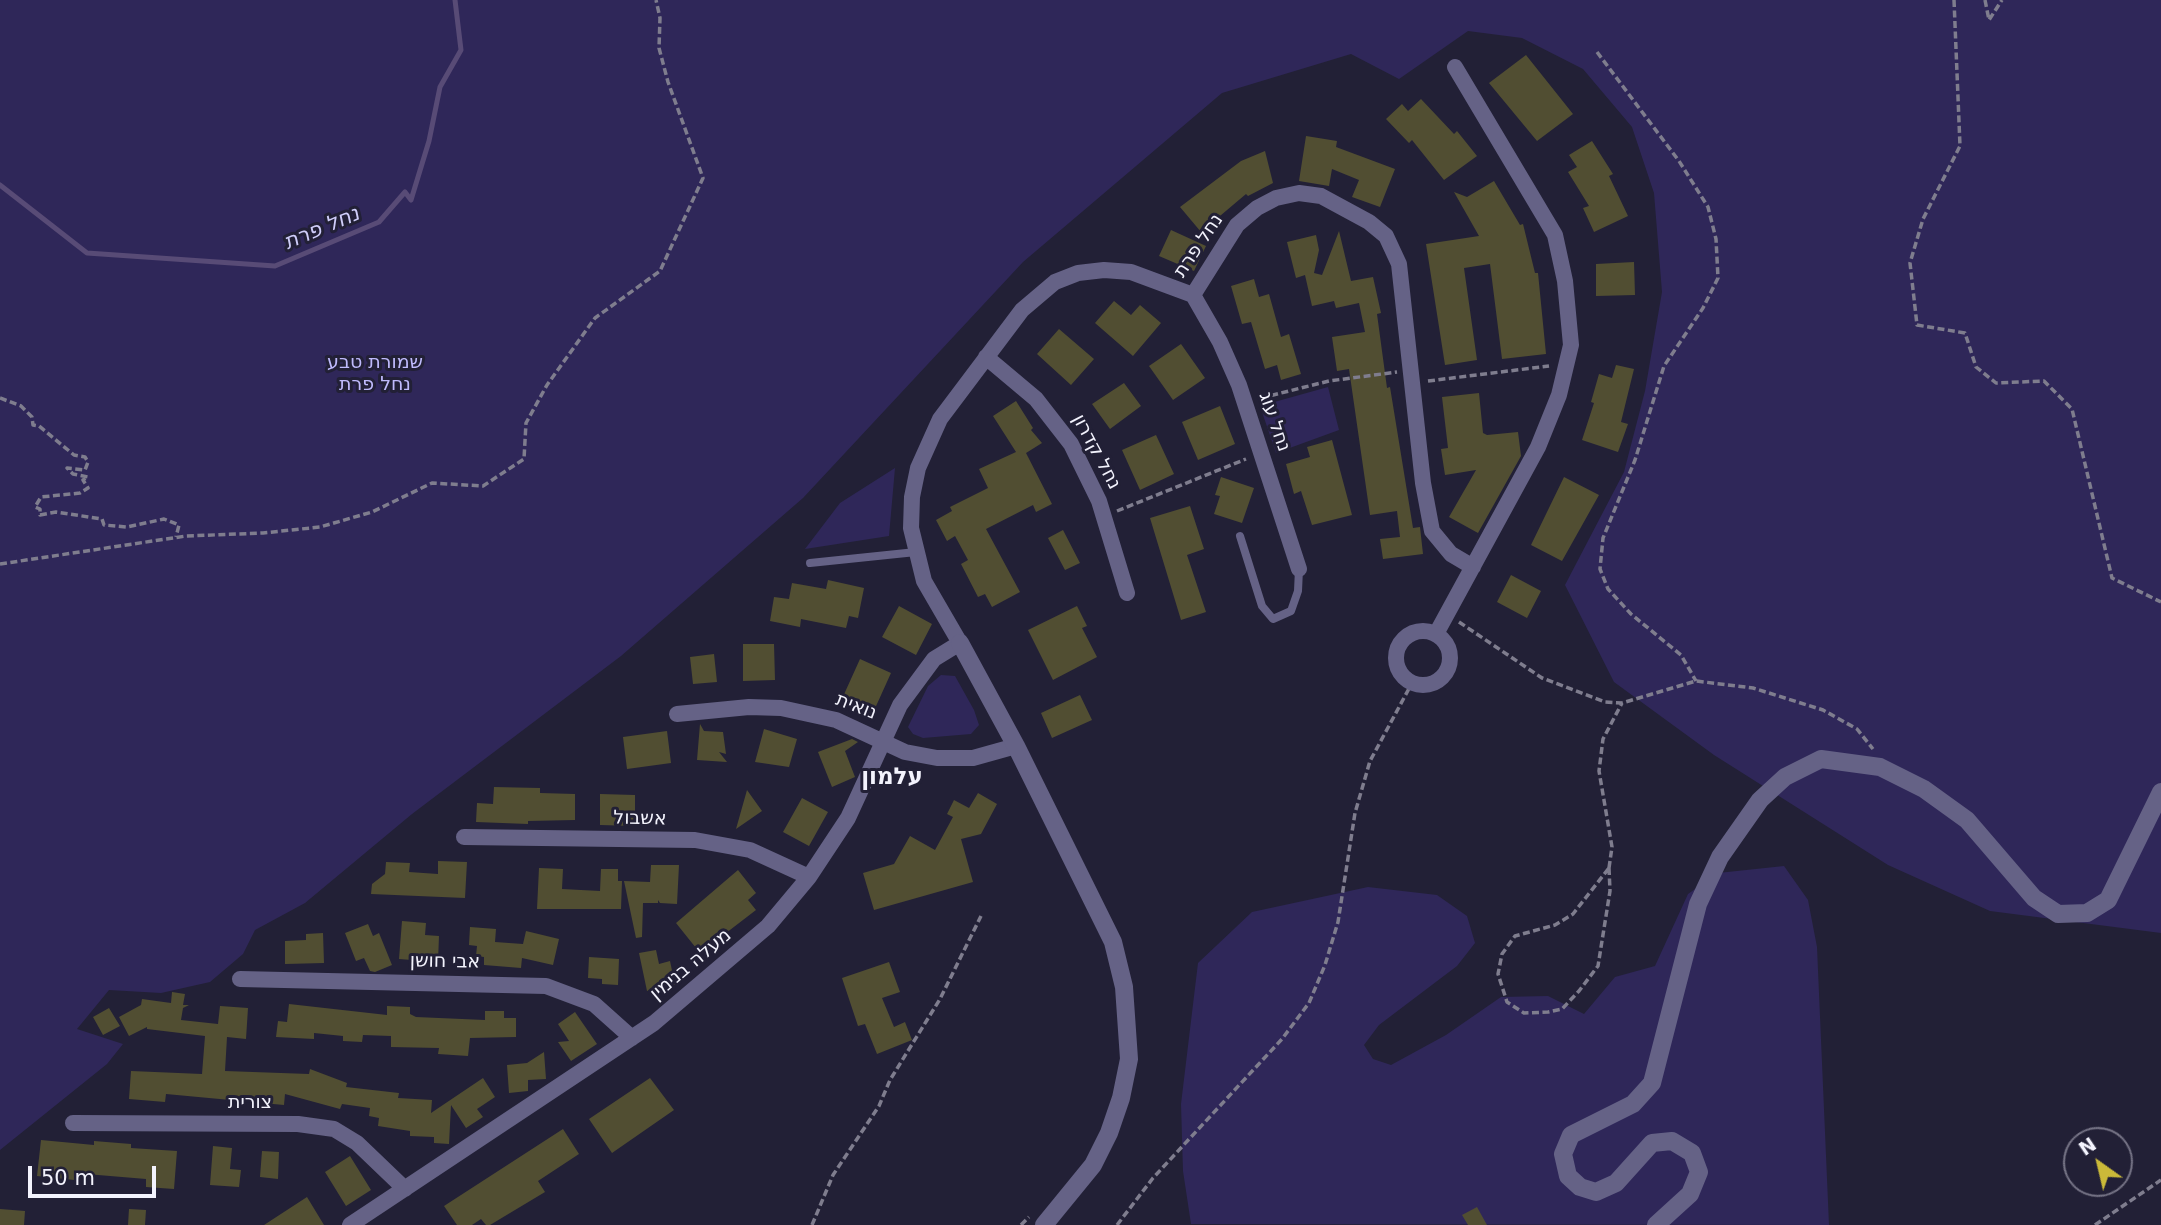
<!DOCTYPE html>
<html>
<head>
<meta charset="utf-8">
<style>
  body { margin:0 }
  #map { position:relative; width:2161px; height:1225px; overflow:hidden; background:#222036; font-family:"DejaVu Sans",sans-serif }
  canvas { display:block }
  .north { position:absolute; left:2063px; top:1127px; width:70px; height:70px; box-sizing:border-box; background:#222036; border:2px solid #767486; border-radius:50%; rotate:326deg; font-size:19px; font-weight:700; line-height:28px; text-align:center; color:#f3f3fd }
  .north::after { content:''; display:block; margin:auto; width:24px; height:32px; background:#cbba39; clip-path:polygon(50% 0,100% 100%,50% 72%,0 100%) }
  .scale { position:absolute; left:28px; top:1166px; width:128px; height:32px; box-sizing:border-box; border:4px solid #f3f3fd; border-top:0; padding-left:9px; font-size:21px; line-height:24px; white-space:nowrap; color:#f3f3fd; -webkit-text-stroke:5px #222036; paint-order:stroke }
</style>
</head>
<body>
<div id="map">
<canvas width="2161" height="1225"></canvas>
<div class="north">N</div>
<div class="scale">50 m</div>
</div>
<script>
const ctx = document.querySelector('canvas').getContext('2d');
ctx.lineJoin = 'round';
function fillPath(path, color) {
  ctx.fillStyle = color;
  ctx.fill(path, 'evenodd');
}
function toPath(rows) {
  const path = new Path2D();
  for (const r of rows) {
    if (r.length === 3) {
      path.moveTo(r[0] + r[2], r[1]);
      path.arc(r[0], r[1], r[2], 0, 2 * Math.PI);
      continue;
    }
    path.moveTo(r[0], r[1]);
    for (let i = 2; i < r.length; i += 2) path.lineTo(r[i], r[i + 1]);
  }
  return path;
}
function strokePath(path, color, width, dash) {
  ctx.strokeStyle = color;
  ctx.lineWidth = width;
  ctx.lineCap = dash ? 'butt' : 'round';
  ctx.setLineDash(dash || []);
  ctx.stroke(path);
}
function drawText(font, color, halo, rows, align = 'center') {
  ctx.font = font + ' "DejaVu Sans","Noto Sans Hebrew",sans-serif';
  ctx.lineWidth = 6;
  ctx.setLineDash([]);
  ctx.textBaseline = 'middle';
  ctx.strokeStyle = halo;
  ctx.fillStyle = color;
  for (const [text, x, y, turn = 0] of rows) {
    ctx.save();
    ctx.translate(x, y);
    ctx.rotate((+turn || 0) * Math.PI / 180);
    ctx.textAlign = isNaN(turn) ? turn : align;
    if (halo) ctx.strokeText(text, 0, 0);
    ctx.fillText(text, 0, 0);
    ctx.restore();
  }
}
fillPath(toPath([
  [0,0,2161,0,2161,933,1990,911,1888,865,1714,755,1614,682,1565,585,1624,472,1645,391,1662,292,1654,193,1632,127,1583,69,1522,38,1468,31,1399,79,1351,54,1222,93,1023,262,803,498,621,656,412,814,305,903,255,930,243,954,210,982,161,993,109,990,77,1029,123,1044,107,1064,0,1150],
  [1328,387,1339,430,1276,453,1260,406],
  [895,468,889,536,805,549,840,503],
  [941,675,955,676,974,710,979,725,971,734,923,738,913,734,908,727,928,686],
  [1784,866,1808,900,1817,947,1829,1225,1191,1224,1183,1171,1181,1104,1198,963,1252,912,1368,887,1437,895,1467,916,1475,943,1457,966,1379,1025,1364,1045,1373,1059,1391,1065,1446,1035,1501,997,1548,996,1584,1014,1615,977,1655,966,1688,894,1718,873]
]), '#2f2759');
strokePath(toPath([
  [0,185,87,253,275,266,379,222,405,192,411,200,429,141,440,87,461,50,455,0]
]), '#584b76', 5);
fillPath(toPath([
  [1526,55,1573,114,1537,141,1489,83],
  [1421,99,1454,134,1457,131,1477,156,1444,180,1412,140,1409,143,1386,119,1402,104,1408,111],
  [1306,136,1337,141,1336,147,1395,169,1380,207,1352,197,1359,180,1332,169,1329,186,1299,181],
  [1592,141,1613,174,1609,176,1628,216,1594,232,1583,208,1589,206,1568,172,1577,167,1569,155],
  [1265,151,1273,183,1248,196,1246,194,1201,232,1180,207,1241,161],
  [1494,181,1520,225,1523,224,1535,273,1538,273,1546,354,1502,359,1490,264,1464,268,1477,360,1445,365,1426,244,1479,236,1454,192,1467,197],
  [1171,230,1206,246,1194,271,1159,256],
  [1339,231,1351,281,1373,277,1381,313,1377,314,1387,388,1390,387,1413,528,1420,527,1423,554,1383,559,1380,539,1400,537,1397,511,1370,515,1349,369,1337,371,1332,337,1365,332,1359,303,1336,308,1334,301,1312,306,1305,275,1296,278,1287,242,1316,235,1319,250,1314,273,1322,275],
  [1634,262,1635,295,1596,296,1596,264],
  [1254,279,1259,297,1269,294,1281,337,1289,334,1301,374,1281,380,1277,365,1265,369,1251,322,1242,324,1231,286],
  [1114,301,1131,315,1140,305,1161,323,1133,356,1095,323],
  [1059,329,1094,359,1071,385,1037,354],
  [1181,344,1205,378,1173,400,1149,366],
  [1616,365,1634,369,1621,422,1628,424,1618,452,1582,440,1594,403,1591,402,1599,374,1612,378],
  [1124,383,1141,406,1110,429,1092,404],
  [1479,393,1483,433,1487,435,1518,432,1521,456,1478,533,1449,517,1476,470,1445,475,1441,449,1448,448,1442,397],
  [1016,401,1033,428,1031,430,1042,443,1026,453,1052,504,1036,512,1033,505,986,529,1020,592,992,607,985,594,978,597,961,564,968,560,955,536,947,541,936,520,952,511,950,507,988,488,979,469,1016,452,993,416],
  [1220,406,1235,444,1198,460,1182,422],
  [1156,435,1174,474,1140,490,1122,450],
  [1332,440,1352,515,1312,525,1301,491,1294,494,1286,464,1310,457,1307,447],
  [1221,477,1254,488,1242,523,1214,514,1220,496,1215,495],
  [1564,477,1599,495,1562,561,1531,545],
  [1190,506,1204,549,1187,555,1206,612,1181,620,1150,518],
  [1063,530,1080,563,1065,570,1048,538],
  [1511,575,1541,591,1527,618,1497,602],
  [828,580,864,588,858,618,849,616,846,628,801,619,800,627,770,621,774,597,789,599,792,583,826,589],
  [899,606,932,624,916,655,882,637],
  [1077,606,1087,626,1082,628,1097,657,1053,680,1028,630],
  [743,644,774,644,775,680,743,681],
  [714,654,717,682,693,684,690,657],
  [860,659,891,673,872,715,841,701],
  [1080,695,1092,720,1052,738,1041,713],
  [700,724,704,731,723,732,726,754,719,752,727,762,697,760],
  [764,729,797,739,789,767,755,762],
  [667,731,671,763,627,769,623,737],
  [852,739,858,742,845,751,855,777,832,787,818,752],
  [494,787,540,788,540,793,575,794,575,820,528,821,528,824,476,822,477,803,493,804],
  [747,790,762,811,736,829],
  [978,793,997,804,981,834,961,839,973,882,874,910,863,873,894,864,910,836,935,850,953,817,947,814,954,800,969,808],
  [600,794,635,795,635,826,600,825],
  [802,798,828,812,809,846,783,832],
  [438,861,467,862,465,898,371,894,372,884,385,874,386,862,410,863,409,872,438,874],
  [651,865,679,865,677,904,660,903,658,900,658,903,643,903,642,937,636,938,624,881,650,882],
  [539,868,563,869,562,889,600,891,601,869,618,869,618,881,622,881,621,909,537,909],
  [738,870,756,893,748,900,756,910,700,953,676,923],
  [402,921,426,923,425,935,439,936,438,962,399,959],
  [368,924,373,936,379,933,392,965,375,972,370,971,364,958,356,961,345,933],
  [470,927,496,929,495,942,523,944,526,931,559,939,553,965,522,958,521,968,484,965,484,957,476,956,477,946,469,945],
  [323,933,324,963,285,964,285,941,306,940,306,934],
  [656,950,659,964,670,961,675,985,647,991,639,953],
  [589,957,619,959,618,985,602,984,602,979,588,978],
  [889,962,900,992,882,998,894,1027,905,1022,912,1040,877,1054,865,1024,858,1026,842,978],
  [172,992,185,994,183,1005,189,1005,183,1008,181,1020,218,1024,220,1006,248,1008,246,1039,227,1037,225,1071,309,1074,310,1069,347,1083,346,1087,399,1093,398,1098,432,1100,431,1113,483,1078,495,1097,477,1109,483,1117,466,1128,451,1105,449,1144,434,1143,434,1137,410,1136,410,1131,378,1126,379,1118,369,1116,370,1108,342,1104,340,1109,285,1094,284,1105,166,1094,165,1102,129,1099,131,1071,202,1074,205,1036,147,1029,147,1027,129,1036,119,1017,141,1005,142,999,171,1003],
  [289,1004,387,1015,387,1006,410,1007,410,1014,416,1017,485,1020,485,1011,504,1011,504,1018,516,1018,516,1037,470,1038,468,1056,438,1054,439,1048,391,1047,391,1036,363,1035,362,1042,343,1041,343,1036,314,1033,314,1039,276,1037,278,1021,287,1022],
  [109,1008,120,1026,103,1035,93,1017],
  [575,1012,597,1044,571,1061,558,1042,569,1041,558,1024],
  [544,1052,546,1079,528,1080,528,1091,509,1093,507,1065,527,1063],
  [650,1078,674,1110,612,1153,589,1119],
  [563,1129,579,1154,538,1181,545,1192,490,1225,486,1225,481,1219,472,1225,457,1225,444,1206],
  [41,1140,94,1145,94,1141,131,1144,131,1148,177,1151,174,1189,146,1187,146,1179,74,1173,74,1180,37,1176],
  [213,1146,232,1148,230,1169,241,1170,239,1187,210,1185],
  [262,1151,279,1152,278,1179,260,1177],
  [350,1156,371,1190,346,1206,325,1172],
  [307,1197,324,1225,264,1225],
  [1477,1207,1487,1225,1468,1225,1462,1215],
  [0,1209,25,1211,24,1225,0,1225],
  [129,1209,146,1210,145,1225,128,1225]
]), '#514e32');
strokePath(toPath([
  [1954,0,1960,146,1923,219,1910,263,1917,325,1965,333,1976,367,1996,383,2044,381,2072,409,2112,578,2161,602],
  [1985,0,1989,20,2002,0],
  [1597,52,1679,161,1708,207,1716,239,1718,278,1703,308,1664,366,1635,460,1603,538,1600,569,1608,589,1631,614,1681,655,1696,681],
  [1428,381,1549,366],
  [0,398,21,406,32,417,33,425,39,426,74,455,85,457,88,462,85,470,67,468,73,474,88,477,83,480,88,488,80,493,41,497,35,507,40,509,40,515,56,512,102,519,104,525,127,527,164,519,179,525,176,537],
  [1261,398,1329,381,1397,372],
  [1117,511,1246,459],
  [0,564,186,536,263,533,320,527,372,512,432,483,483,486,524,459,526,423,547,385,595,318,660,271,703,178,668,82,659,48,660,18,656,0],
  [1459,622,1542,678,1605,702,1622,703,1696,681,1753,688,1823,710,1857,729,1873,749],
  [1609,868,1610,891,1598,966,1579,991,1562,1009,1548,1012,1524,1013,1507,1002,1498,974,1502,954,1515,936,1555,925,1573,914,1609,868],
  [1609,868,1612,847,1599,771,1603,739,1622,703],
  [812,1225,833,1175,879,1106,890,1080,940,999,981,916],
  [1021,1225,1029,1217],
  [1117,1225,1153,1178,1282,1039,1309,1003,1325,965,1338,922,1355,813,1370,761,1412,683],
  [2095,1225,2161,1180]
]), '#7f7d8e', 3.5, [7, 3.5]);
strokePath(toPath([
  [1240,536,1262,606,1273,619,1291,611,1298,591,1299,569],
  [810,563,916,552]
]), '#656286', 8);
strokePath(toPath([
  [1193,295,1237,225,1257,208,1276,198,1299,193,1321,196,1369,222,1386,236,1399,264,1423,483,1432,531,1451,554,1473,567],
  [1193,295,1220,342,1239,385,1299,569],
  [986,357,1036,399,1071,444,1099,501,1127,593],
  [1423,658,27],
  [1436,634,1538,447,1559,395,1571,345,1565,281,1555,235,1455,67],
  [677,714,749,707,781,708,836,720,905,752,937,758,973,758,1016,746],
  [464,837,695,840,750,850,809,877],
  [240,979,546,986,594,1004,632,1038],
  [73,1123,298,1124,334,1129,357,1143,405,1189],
  [350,1225,654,1023,768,926,809,877,848,818,900,705,934,659,960,643,924,581,911,528,912,497,918,468,940,419,1022,310,1055,282,1078,273,1104,270,1131,272,1193,295]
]), '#656286', 16);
strokePath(toPath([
  [960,643,1016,746,1113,942,1124,987,1129,1059,1121,1098,1109,1133,1093,1165,1044,1225],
  [1656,1225,1690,1194,1699,1172,1692,1153,1672,1141,1652,1143,1616,1183,1596,1192,1580,1187,1568,1176,1563,1154,1571,1135,1633,1104,1652,1083,1698,904,1720,857,1760,800,1785,777,1821,759,1880,767,1924,789,1967,820,2034,898,2058,914,2087,913,2108,900,2161,792]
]), '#656286', 18);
drawText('19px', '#f3f3fd', '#222036', [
  ["נחל פרת",1199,246,-56],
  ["נחל עוג",1274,422,71],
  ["נחל קדרון",1096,452,62],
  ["נואית",856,707,21],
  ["אשבול",640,819,1],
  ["אבי חושן",445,962,1],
  ["מעלה בנימין",691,965,-40],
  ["צורית",250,1103]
]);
drawText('19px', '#bfbafc', '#222036', [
  ["שמורת טבע",375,363],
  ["נחל פרת",375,385]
]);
drawText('italic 21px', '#cfcdf9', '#222036', [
  ["נחל פרת",322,229,-23]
]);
drawText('bold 23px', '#f3f3fd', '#222036', [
  ["עלמון",892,778]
]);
</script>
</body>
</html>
